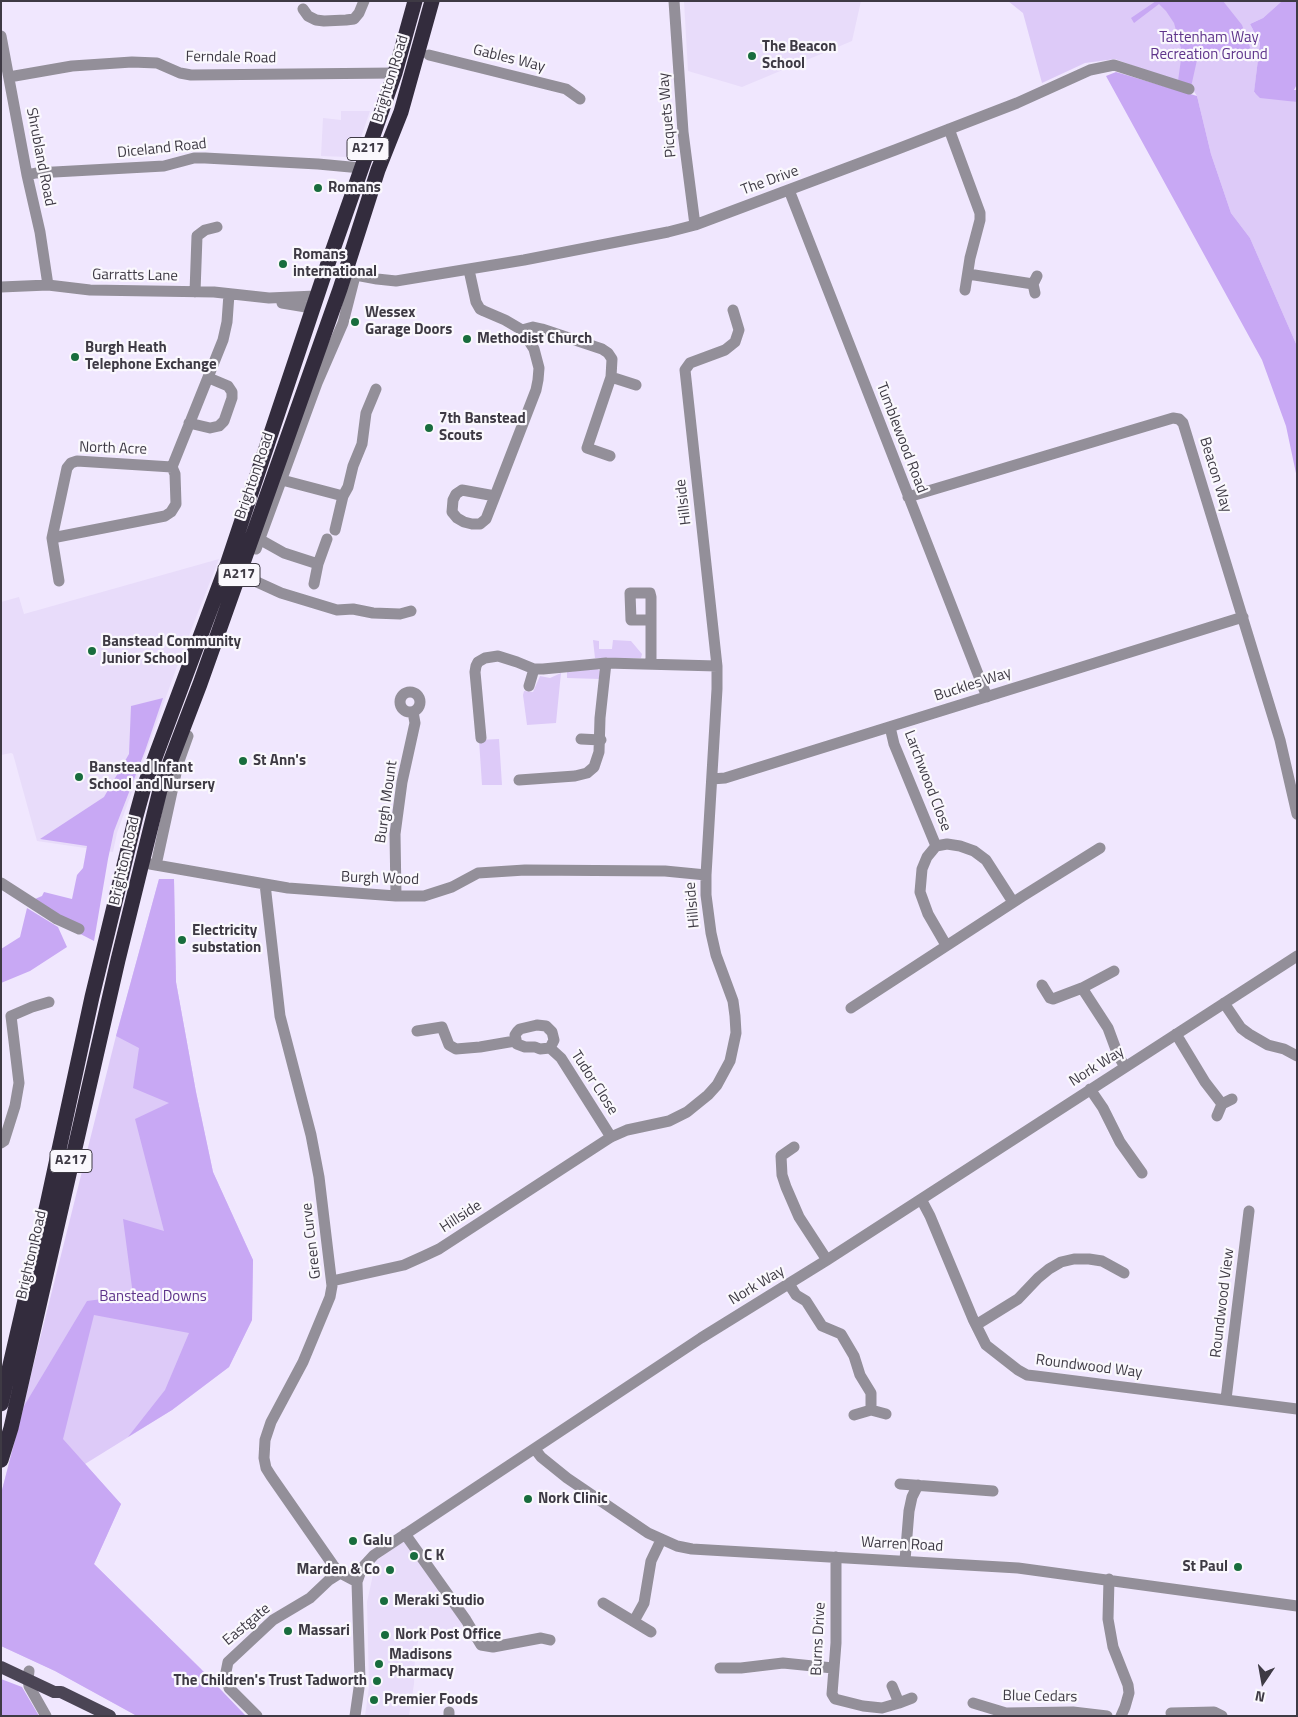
<!DOCTYPE html>
<html>
<head>
<meta charset="utf-8">
<style>
  body { margin:0 }
  #map { position:relative; width:1298px; height:1717px; overflow:hidden; background:#f0e7fe; font-family:"Titillium Web",sans-serif }
  canvas { display:block }
  .frame { position:absolute; inset:0; border:2px solid #3e3a44; pointer-events:none }
  .north { position:absolute; left:1238px; top:1657px; width:50px; height:50px; -webkit-text-stroke:4px #faf8fd; paint-order:stroke; rotate:192deg; font-size:14px; font-weight:700; line-height:20px; text-align:center; color:#3e3a44 }
  .north::after { content:''; display:block; margin:auto; width:18px; height:22px; background:#3e3a44; clip-path:polygon(50% 0,100% 100%,50% 72%,0 100%) }
</style>
</head>
<body>
<div id="map">
<canvas width="1298" height="1717"></canvas>
<div class="frame"></div>
<div class="north">N</div>
</div>
<script>
const ctx = document.querySelector('canvas').getContext('2d');
ctx.lineJoin = 'round';
function fillPath(path, color) {
  ctx.fillStyle = color;
  ctx.fill(path, 'evenodd');
}
function toPath(rows) {
  const path = new Path2D();
  for (const r of rows) {
    if (r.length === 3) {
      path.moveTo(r[0] + r[2], r[1]);
      path.arc(r[0], r[1], r[2], 0, 2 * Math.PI);
      continue;
    }
    path.moveTo(r[0], r[1]);
    for (let i = 2; i < r.length; i += 2) path.lineTo(r[i], r[i + 1]);
  }
  return path;
}
function strokePath(path, color, width, dash) {
  ctx.strokeStyle = color;
  ctx.lineWidth = width;
  ctx.lineCap = dash ? 'butt' : 'round';
  ctx.setLineDash(dash || []);
  ctx.stroke(path);
}
function drawText(font, color, halo, rows, align = 'center') {
  ctx.font = font + ' "Titillium Web",sans-serif';
  ctx.lineWidth = 4.5;
  ctx.setLineDash([]);
  ctx.textBaseline = 'middle';
  ctx.strokeStyle = halo;
  ctx.fillStyle = color;
  for (const [text, x, y, turn = 0] of rows) {
    ctx.save();
    ctx.translate(x, y);
    ctx.rotate((+turn || 0) * Math.PI / 180);
    ctx.textAlign = isNaN(turn) ? turn : align;
    if (halo) ctx.strokeText(text, 0, 0);
    ctx.fillText(text, 0, 0);
    ctx.restore();
  }
}
fillPath(toPath([
  [684,1,861,1,852,41,742,87,688,71],
  [341,111,370,111,358,146,348,157,321,156,323,118,341,120],
  [219,559,179,661,117,833,113,852,37,841,13,754,11,753,1,755,1,602,19,597,24,614],
  [405,1539,465,1622,453,1632,419,1636,415,1658,414,1684,409,1716,365,1716,369,1687,367,1602,376,1561]
]), '#e8dcfa');
fillPath(toPath([
  [1008,1,1282,1,1263,18,1250,24,1260,43,1254,93,1297,102,1297,346,1250,238,1231,213,1211,154,1197,96,1191,87,1115,59,1085,63,1042,83,1023,13],
  [593,640,599,641,599,649,612,649,613,640,631,641,642,654,641,658,595,658],
  [597,668,600,671,600,679,567,678,567,672],
  [561,673,556,723,527,725,523,695,524,691,533,692,540,676,550,678],
  [499,739,502,785,482,785,479,740],
  [159,879,174,879,176,982,196,1092,213,1172,253,1260,252,1320,229,1367,172,1410,85,1464,121,1504,94,1564,200,1668,245,1716,137,1716,55,1671,1,1646,1,1494,116,1036]
]), '#ddcaf8');
fillPath(toPath([
  [1156,1,1223,1,1242,25,1251,50,1250,54,1199,51,1191,87,1178,81,1182,52,1174,23,1166,11,1159,4,1134,23,1131,18],
  [1282,1,1297,1,1297,84,1294,90,1297,90,1297,102,1260,98,1254,92,1260,43,1250,24,1263,18],
  [1116,72,1197,96,1211,154,1231,213,1250,238,1297,346,1297,478,1286,426,1262,360,1106,76],
  [163,698,145,751,114,831,108,859,94,941,61,924,35,899,42,896,44,892,72,899,77,875,83,868,87,846,40,839,104,797,129,754,131,706],
  [159,879,174,879,176,982,196,1092,213,1172,253,1260,252,1320,229,1367,172,1410,128,1437,165,1390,189,1333,94,1315,63,1439,121,1504,94,1564,200,1668,246,1716,137,1716,55,1671,1,1646,1,1494,24,1406,87,1301,133,1295,123,1219,164,1231,135,1119,169,1103,133,1088,139,1048,116,1036],
  [27,908,58,927,67,947,30,971,1,983,1,949,20,937],
  [1,1679,22,1687,39,1716,1,1716]
]), '#c8a8f4');
strokePath(toPath([
  [674,1,683,132,695,225],
  [303,9,308,16,316,20,324,21,346,20,354,19,359,13,364,1],
  [1,36,27,175,40,232,48,285],
  [429,55,566,89,580,99],
  [9,77,72,66,132,62,157,63,180,73,191,75,395,73],
  [949,129,980,213,980,220,970,258,965,290],
  [27,175,36,173,164,166,194,158,205,158,318,164,361,168],
  [789,190,987,697],
  [469,270,476,302,480,309,484,311,505,320,522,330,533,327,542,329,602,349,608,353,612,359,611,377,587,448,610,456],
  [345,273,377,279,396,281,524,260,668,232,695,225,895,150,1017,103,1090,70,1114,65,1189,89],
  [968,274,1033,284],
  [1,287,48,285,90,290,214,292,269,298,316,296],
  [195,292,197,236,205,230,217,227],
  [1035,293,1033,284,1037,276],
  [282,303,312,308],
  [611,377,636,385],
  [189,423,210,428,219,426,224,421,232,398,232,392,228,386,209,378],
  [282,480,343,496],
  [462,490,495,496,486,519,480,524,472,524,464,522,457,518,452,512,453,500,456,494,462,490],
  [495,496,536,390,538,380,539,368,534,349,522,330],
  [908,497,1173,418,1179,419,1183,423,1280,740,1297,814],
  [335,530,343,496,348,487,353,466,362,444,366,413,376,389],
  [52,538,165,516,171,512,176,504,175,474,172,467,223,340,227,322,229,294],
  [259,539,284,553,318,564],
  [256,549,317,383,343,323,355,276],
  [246,577,281,593,337,610,353,609,373,613,400,614,411,611],
  [59,581,52,538,67,468,71,463,77,461,172,467],
  [314,584,318,564,327,539],
  [651,664,651,597,650,593,630,593,631,620,651,620],
  [529,686,534,669],
  [410,702,10],
  [890,727,894,744,936,846],
  [481,738,475,672,476,666,478,662,485,658,498,656,517,662,534,669,543,669,606,663,717,666],
  [581,739,601,740],
  [712,779,725,778,1243,617],
  [519,780,575,776,587,773,594,767,599,752,600,718,606,663],
  [150,864,288,888,396,896,424,896,452,887,478,873,525,870,665,871,706,875],
  [156,865,178,764,188,736],
  [1,883,57,919,79,929],
  [265,884,280,1016,311,1135,319,1177,332,1286,330,1297,303,1362,271,1422,265,1440,264,1458,266,1468,271,1476,333,1565,340,1573,357,1582],
  [396,896,395,834,402,782,415,723,413,712],
  [946,945,928,914,920,892,922,869,927,857,936,846,947,844,960,846,974,851,986,860,1013,902],
  [1114,971,1082,988,1108,1028,1118,1055,1125,1067],
  [1042,985,1050,998,1053,999,1082,988],
  [1224,1003,1241,1028,1249,1034,1268,1045,1284,1049,1297,1056],
  [851,1008,1023,896,1100,848],
  [537,1025,546,1026,552,1032,554,1040,550,1048,540,1049,535,1047,525,1047,517,1044,515,1035,517,1032,520,1029,537,1025],
  [417,1031,442,1027,449,1045,456,1049,480,1047,515,1041],
  [1176,1034,1205,1082,1222,1104,1232,1099],
  [550,1048,561,1058,611,1137],
  [1090,1089,1103,1108,1120,1142,1142,1173],
  [1217,1116,1222,1104],
  [1,1143,4,1141,15,1106,19,1083,11,1016,32,1007,49,1002],
  [794,1147,781,1156,782,1175,786,1187,799,1217,827,1260],
  [921,1199,930,1216,973,1319,986,1345,1018,1370,1027,1375,1036,1376,1297,1409],
  [332,1281,404,1265,424,1256,439,1249,611,1137,627,1130,669,1121,687,1112,708,1095,717,1085,730,1061,736,1033,735,1016,733,1001,716,955,711,933,706,895,706,875,717,689,717,666,685,370,690,363,725,350,735,342,739,330,733,310],
  [789,1284,796,1295,806,1301,822,1326,841,1334,854,1356,860,1375,871,1393,871,1410,886,1414],
  [976,1325,1018,1299,1038,1278,1049,1269,1061,1262,1074,1259,1089,1259,1102,1261,1124,1273],
  [1226,1399,1249,1211],
  [854,1415,871,1410],
  [535,1449,541,1457,567,1478,648,1533,677,1546,692,1549,1018,1568,1297,1606],
  [900,1484,993,1491],
  [405,1534,466,1620,481,1645,493,1647,541,1638,550,1640],
  [836,1557,836,1643,832,1694,835,1699,863,1706,882,1708,899,1703,892,1686],
  [905,1560,909,1511,912,1497,918,1485],
  [1109,1579,1108,1619,1113,1647,1128,1685,1129,1693,1125,1707,1121,1716],
  [603,1603,651,1632],
  [634,1621,644,1603,651,1561,661,1540],
  [720,1668,741,1668,783,1663,833,1668],
  [29,1671,28,1679,29,1686,46,1716],
  [899,1703,912,1698],
  [973,1703,1006,1713,1073,1712,1107,1716],
  [1171,1713,1214,1712,1222,1716],
  [257,1716,229,1688,226,1672,228,1662,273,1620,310,1598,329,1580,340,1573],
  [355,1716,360,1681,357,1582,362,1568,374,1555,701,1338,827,1260,1297,956],
  [449,1716,449,1712]
]), '#938f99', 11);
strokePath(toPath([
  [1,1667,54,1692,61,1692,110,1716]
]), '#4b4555', 12);
strokePath(toPath([
  [1,1404,47,1205,92,997,136,816,144,787,227,565,324,275,395,73,415,1],
  [1,1460,11,1428,118,960,161,786,200,684,237,580,340,289,378,170,401,112,432,1]
]), '#332c3d', 15);
for (const [x, y, r, color] of [
  [752,56,5,"#186c3d"],
  [318,188,5,"#186c3d"],
  [283,264,5,"#186c3d"],
  [355,322,5,"#186c3d"],
  [467,339,5,"#186c3d"],
  [75,357,5,"#186c3d"],
  [429,428,5,"#186c3d"],
  [92,651,5,"#186c3d"],
  [243,761,5,"#186c3d"],
  [79,777,5,"#186c3d"],
  [182,940,5,"#186c3d"],
  [528,1499,5,"#186c3d"],
  [353,1541,5,"#186c3d"],
  [414,1556,5,"#186c3d"],
  [1238,1567,5,"#186c3d"],
  [390,1570,5,"#186c3d"],
  [384,1601,5,"#186c3d"],
  [288,1631,5,"#186c3d"],
  [385,1635,5,"#186c3d"],
  [379,1664,5,"#186c3d"],
  [377,1681,5,"#186c3d"],
  [374,1700,5,"#186c3d"]
]) {
  const dot = new Path2D();
  dot.arc(x, y, r, 0, 2 * Math.PI);
  ctx.fillStyle = color;
  ctx.fill(dot);
  strokePath(dot, '#faf8fd', 2);
}
for (const [x, y, w] of [
  [368,149,42],
  [239,575,42],
  [71,1161,42]
]) {
  const box = new Path2D();
  box.roundRect(x - w / 2, y - 11.5, w, 23, 4);
  ctx.fillStyle = '#faf8fd';
  ctx.fill(box);
  strokePath(box, '#3e3a44', 1);
}
drawText('bold 14px', '#3e3a44', null, [
  ["A217",368,149],
  ["A217",239,575],
  ["A217",71,1161]
]);
drawText('15px', '#5e338a', '#faf8fd', [
  ["Tattenham Way",1209,38],
  ["Recreation Ground",1209,55],
  ["Banstead Downs",153,1297]
]);
drawText('bold 15px', '#3e3a44', '#faf8fd', [
  ["The Beacon",762,47],
  ["School",762,64],
  ["Romans",328,188],
  ["Romans",293,255],
  ["international",293,272],
  ["Wessex",365,313],
  ["Garage Doors",365,330],
  ["Methodist Church",477,339],
  ["Burgh Heath",85,348],
  ["Telephone Exchange",85,365],
  ["7th Banstead",439,419],
  ["Scouts",439,436],
  ["Banstead Community",102,642],
  ["Junior School",102,659],
  ["St Ann's",253,761],
  ["Banstead Infant",89,768],
  ["School and Nursery",89,785],
  ["Electricity",192,931],
  ["substation",192,948],
  ["Nork Clinic",538,1499],
  ["Galu",363,1541],
  ["C K",424,1556],
  ["St Paul",1228,1567,"right"],
  ["Marden & Co",380,1570,"right"],
  ["Meraki Studio",394,1601],
  ["Massari",298,1631],
  ["Nork Post Office",395,1635],
  ["Madisons",389,1655],
  ["Pharmacy",389,1672],
  ["The Children's Trust Tadworth",367,1681,"right"],
  ["Premier Foods",384,1700]
], 'left');
drawText('15px', '#3e3a44', '#faf8fd', [
  ["Ferndale Road",231,58,1],
  ["Gables Way",509,59,14],
  ["Brighton Road",391,79,-73],
  ["Picquets Way",668,115,-95],
  ["Diceland Road",162,149,-6],
  ["Shrubland Road",40,157,79],
  ["The Drive",770,181,-20],
  ["Garratts Lane",135,276,1],
  ["Tumblewood Road",901,438,69],
  ["North Acre",113,449,2],
  ["Beacon Way",1215,475,73],
  ["Brighton Road",255,476,-71],
  ["Hillside",684,502,-97],
  ["Buckles Way",973,685,-18],
  ["Larchwood Close",927,781,69],
  ["Burgh Mount",387,802,-82],
  ["Brighton Road",125,861,-77],
  ["Burgh Wood",380,879,2],
  ["Hillside",693,905,-95],
  ["Nork Way",1097,1067,-32],
  ["Tudor Close",594,1083,57],
  ["Hillside",461,1217,-33],
  ["Green Curve",312,1241,-97],
  ["Brighton Road",32,1255,-77],
  ["Nork Way",757,1286,-31],
  ["Roundwood View",1223,1303,-83],
  ["Roundwood Way",1089,1367,7],
  ["Warren Road",902,1545,3],
  ["Eastgate",247,1625,-40],
  ["Burns Drive",819,1639,-87],
  ["Blue Cedars",1040,1697,1]
]);
</script>
</body>
</html>
